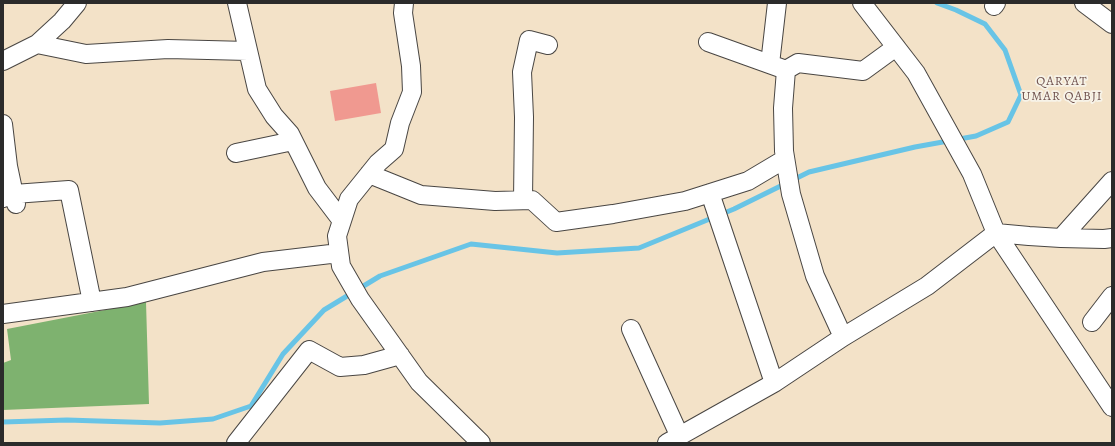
<!DOCTYPE html>
<html>
<head>
<meta charset="utf-8">
<style>
  body { margin:0 }
  #map { position:relative; width:1115px; height:446px; overflow:hidden; background:#f3e2c8; font-family:Alegreya,serif }
  canvas { display:block }
  .frame { position:absolute; inset:0; border:4px solid #2b2b2b; pointer-events:none }
</style>
</head>
<body>
<div id="map">
<canvas width="1115" height="446"></canvas>
<div class="frame"></div>
</div>
<script>
const ctx = document.querySelector('canvas').getContext('2d');
ctx.lineJoin = 'round';
function fillPath(path, color) {
  ctx.fillStyle = color;
  ctx.fill(path, 'evenodd');
}
function toPath(rows) {
  const path = new Path2D();
  for (const r of rows) {
    path.moveTo(r[0], r[1]);
    for (let i = 2; i < r.length; i += 2) path.lineTo(r[i], r[i + 1]);
  }
  return path;
}
function strokePath(path, color, width, dash) {
  ctx.strokeStyle = color;
  ctx.lineWidth = width;
  ctx.lineCap = dash ? 'butt' : 'round';
  ctx.setLineDash(dash || []);
  ctx.stroke(path);
}
function drawText(font, color, halo, rows, align = 'center') {
  ctx.font = font + ' Alegreya,serif';
  ctx.lineWidth = 3.5;
  ctx.setLineDash([]);
  ctx.textBaseline = 'middle';
  ctx.strokeStyle = halo;
  ctx.fillStyle = color;
  for (const [text, x, y, turn = 0] of rows) {
    ctx.save();
    ctx.translate(x, y);
    ctx.rotate((+turn || 0) * Math.PI / 180);
    ctx.textAlign = isNaN(turn) ? turn : align;
    if (halo) ctx.strokeText(text, 0, 0);
    ctx.fillText(text, 0, 0);
    ctx.restore();
  }
}
fillPath(toPath([
  [146,302,149,404,3,410,3,363,11,360,7,329]
]), '#7eb26f');
strokePath(toPath([
  [3,422,67,420,160,423,213,419,251,406,283,354,324,310,380,276,471,244,557,253,639,248,734,209,809,172,915,147,976,136,1008,122,1021,95,1005,50,985,24,956,10,937,3]
]), '#68c4e6', 5);
fillPath(toPath([
  [376,83,381,113,335,121,330,91]
]), '#f09990');
const minor = toPath([
  [237,3,257,89,274,116,290,134,317,188,342,221],
  [404,3,403,13,411,66,412,92,400,123,394,149,378,163,349,199,337,236,341,266,360,299,419,382,481,443],
  [862,3,916,73,972,174,996,233,1112,407],
  [1084,3,1112,24],
  [994,6,996,3],
  [708,42,786,70,783,108,784,151,791,194,815,276,843,337],
  [37,44,86,54,168,49,248,51],
  [3,61,37,44,62,21,77,3],
  [770,64,777,3],
  [786,70,798,63,863,71,896,47],
  [3,124,8,166,16,204],
  [236,153,293,141],
  [369,174,421,195,495,201,532,200,556,222,613,214,685,201,748,181,785,159],
  [710,193,774,383],
  [3,198,14,194,69,190,92,302],
  [523,200,524,117,522,72,529,40,548,45],
  [1061,238,1112,181],
  [3,314,127,297,263,262,339,253],
  [1092,322,1112,296],
  [631,329,680,437],
  [236,443,309,350,340,367,364,365,400,355],
  [667,443,774,383,843,337,927,286,996,233,1029,236,1061,238,1104,239,1112,238]
]);
strokePath(minor, '#494643', 20);
strokePath(minor, '#fff', 18);
ctx.letterSpacing = '1px';
drawText('13px', '#70524e', '#f7f3e8', [
  ["QARYAT",1062,82],
  ["UMAR QABJI",1062,97]
]);
ctx.letterSpacing = '0px';
</script>
</body>
</html>
